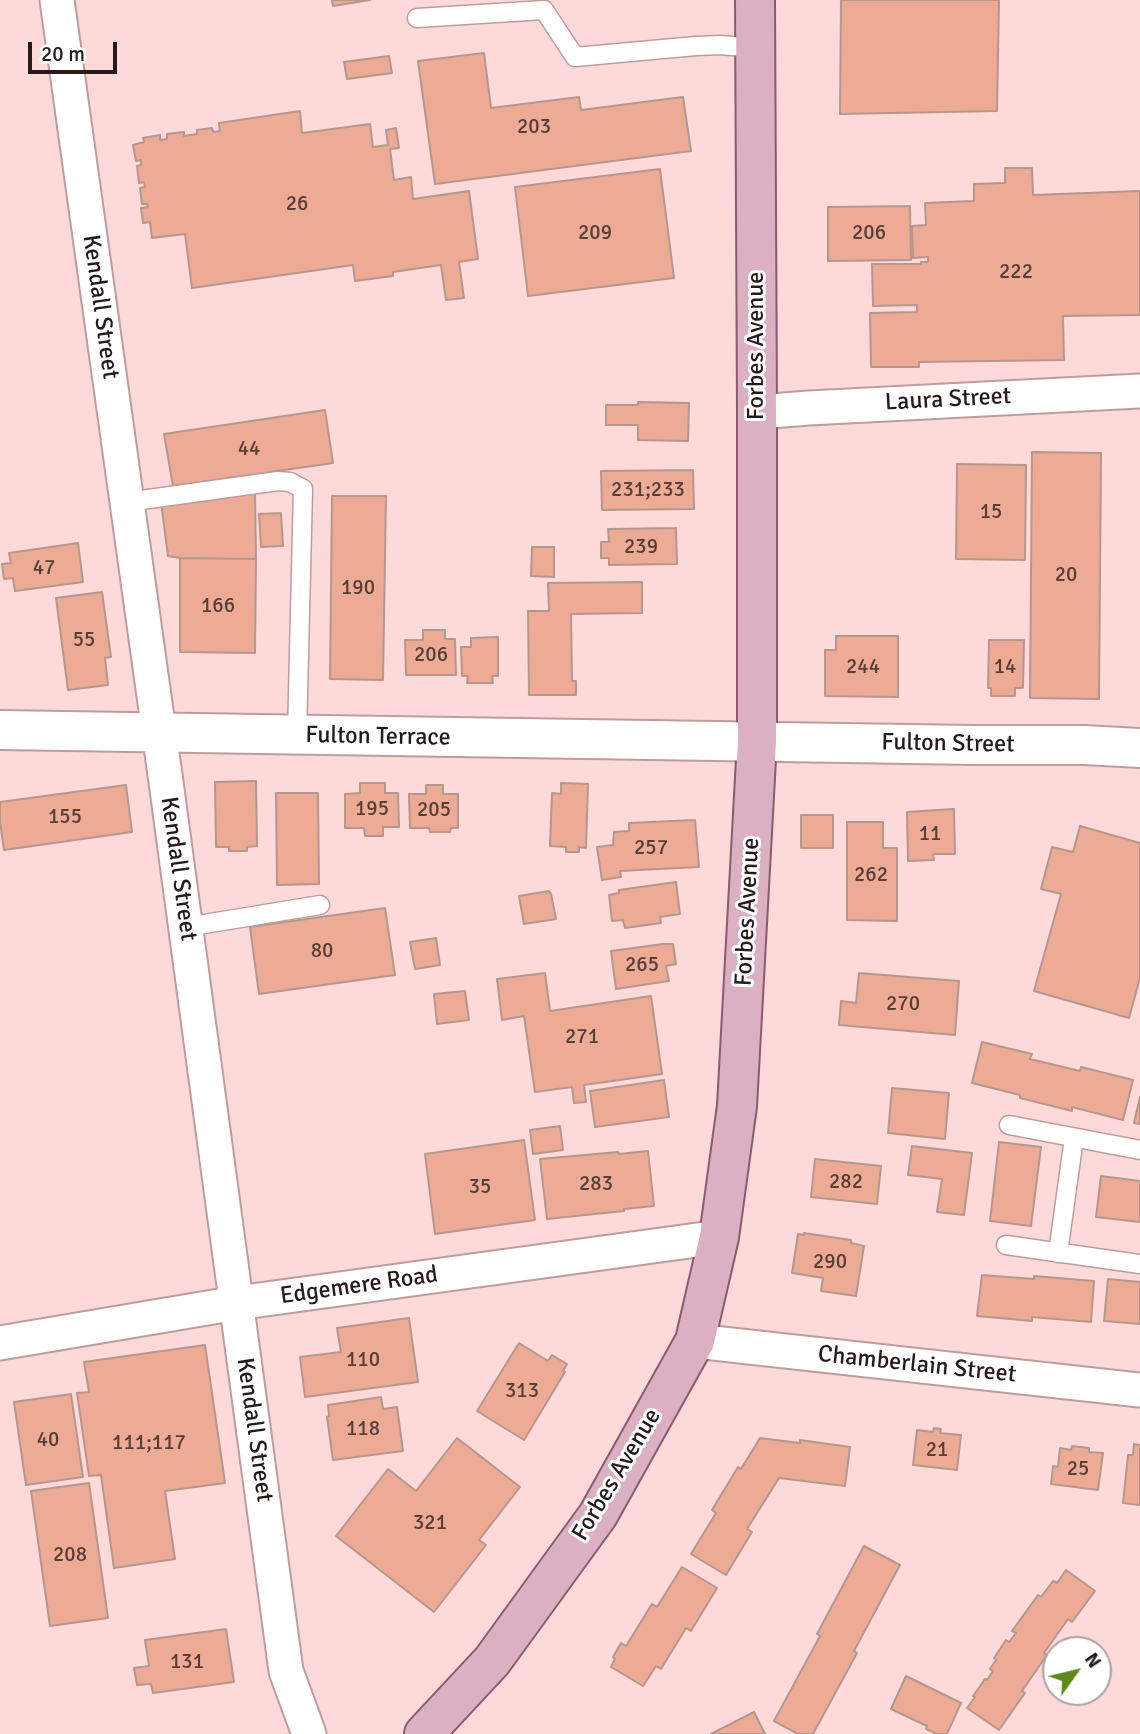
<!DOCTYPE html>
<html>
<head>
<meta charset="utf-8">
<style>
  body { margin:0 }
  #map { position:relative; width:1140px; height:1734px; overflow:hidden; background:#fed9da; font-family:Signika,sans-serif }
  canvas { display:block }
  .north { position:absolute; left:1042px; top:1636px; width:70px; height:70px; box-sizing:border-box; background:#fff; border:2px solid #a8a3a3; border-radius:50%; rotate:56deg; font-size:19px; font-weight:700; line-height:28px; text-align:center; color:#251919 }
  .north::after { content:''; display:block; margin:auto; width:24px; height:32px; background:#5d8a1b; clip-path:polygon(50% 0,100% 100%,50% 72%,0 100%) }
  .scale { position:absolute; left:28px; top:42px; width:89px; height:32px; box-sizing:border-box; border:4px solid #251919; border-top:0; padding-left:9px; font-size:21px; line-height:24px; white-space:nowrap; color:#251919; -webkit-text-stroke:5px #fff; paint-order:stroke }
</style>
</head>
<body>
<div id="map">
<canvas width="1140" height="1734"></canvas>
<div class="north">N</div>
<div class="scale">20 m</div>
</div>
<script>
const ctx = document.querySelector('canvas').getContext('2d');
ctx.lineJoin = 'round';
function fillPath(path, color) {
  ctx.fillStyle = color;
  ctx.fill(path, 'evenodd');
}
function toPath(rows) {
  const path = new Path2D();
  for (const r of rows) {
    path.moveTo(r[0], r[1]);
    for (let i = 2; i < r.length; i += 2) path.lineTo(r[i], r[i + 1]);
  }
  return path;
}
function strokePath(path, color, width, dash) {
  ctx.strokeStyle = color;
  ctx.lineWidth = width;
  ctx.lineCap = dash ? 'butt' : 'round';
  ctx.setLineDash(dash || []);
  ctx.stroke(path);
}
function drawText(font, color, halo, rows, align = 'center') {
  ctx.font = font + ' Signika,sans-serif';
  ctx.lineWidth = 6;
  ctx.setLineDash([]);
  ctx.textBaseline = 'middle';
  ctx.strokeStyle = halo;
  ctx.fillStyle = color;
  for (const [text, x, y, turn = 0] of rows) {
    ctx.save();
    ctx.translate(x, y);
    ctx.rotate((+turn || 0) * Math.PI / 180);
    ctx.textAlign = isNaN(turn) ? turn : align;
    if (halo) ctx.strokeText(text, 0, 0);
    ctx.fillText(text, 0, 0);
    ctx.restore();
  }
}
const building = toPath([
  [332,0,370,0,333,6,332,0],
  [841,0,999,0,997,111,840,114,841,0],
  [484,53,491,108,579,97,581,110,683,97,691,151,435,184,418,61,484,53],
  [389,56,392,73,347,79,344,62,389,56],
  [300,111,302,133,370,124,373,147,388,145,386,130,396,128,399,148,390,149,394,180,411,177,413,199,469,191,478,259,459,262,464,298,446,300,441,265,393,272,393,276,355,281,353,265,192,288,185,234,152,238,150,222,143,223,141,208,148,207,147,204,142,204,140,188,145,187,144,182,139,183,137,166,141,165,141,160,136,161,133,145,144,142,143,138,160,135,160,140,167,139,167,134,184,132,184,136,197,134,197,130,212,128,213,132,220,131,219,123,300,111],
  [1005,168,1032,168,1033,195,1140,191,1140,315,1063,316,1064,360,919,362,919,367,871,367,870,313,917,312,917,305,873,306,872,264,921,264,921,262,928,262,928,257,913,258,912,226,926,225,925,203,974,201,974,184,1005,183,1005,168],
  [660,169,674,278,528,296,515,187,660,169],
  [910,206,911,260,828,261,828,207,910,206],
  [638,402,689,403,688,441,638,440,638,425,606,425,606,405,638,405,638,402],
  [325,410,333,463,173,486,164,434,325,410],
  [1032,452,1101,453,1099,699,1030,698,1032,452],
  [957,464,1026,465,1025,560,956,559,957,464],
  [693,470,694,509,602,510,601,471,693,470],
  [255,491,256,559,180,558,168,556,161,502,255,491],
  [332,496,386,496,383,680,330,679,332,496],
  [281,513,283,546,261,547,259,514,281,513],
  [676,528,677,564,609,565,609,558,601,558,601,542,609,542,608,529,676,528],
  [78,543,83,582,15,591,13,578,4,579,2,564,11,563,9,553,78,543],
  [532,547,554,547,554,577,531,576,532,547],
  [180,558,256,559,255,653,180,652,180,558],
  [642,582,642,613,571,614,572,681,576,681,576,695,529,695,528,611,549,611,548,583,642,582],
  [102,592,111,657,105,658,108,685,68,690,56,598,102,592],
  [423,630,445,630,445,639,455,639,456,675,406,675,405,640,423,640,423,630],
  [836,636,898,636,898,697,825,696,825,650,836,650,836,636],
  [498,637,498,676,492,676,493,683,467,683,468,676,462,676,461,647,471,647,471,638,498,637],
  [989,640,1024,640,1023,688,1015,688,1015,696,991,696,991,688,988,688,989,640],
  [256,781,257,846,247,847,247,851,229,851,229,847,216,847,215,782,256,781],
  [360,783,385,783,385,793,398,793,399,827,383,827,383,836,365,836,364,828,345,828,345,794,360,793,360,783],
  [561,783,588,784,586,848,579,847,579,852,566,852,566,847,550,846,552,793,561,794,561,783],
  [126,785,132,832,4,850,0,822,0,802,126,785],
  [426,785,443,785,443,794,458,794,458,828,451,828,450,832,430,832,429,828,410,828,409,794,426,794,426,785],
  [276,793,318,793,319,884,277,885,276,793],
  [954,809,955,854,933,854,934,860,908,861,907,812,954,809],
  [801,815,833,815,833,848,801,848,801,815],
  [695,820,699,867,620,871,621,877,602,880,597,847,613,845,614,832,629,831,629,823,695,820],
  [847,822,883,822,883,848,897,848,897,921,847,920,847,822],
  [1080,826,1140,843,1140,978,1129,1018,1034,991,1061,894,1041,889,1052,847,1073,852,1080,826],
  [676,882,680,914,660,917,661,923,625,928,623,920,612,921,609,895,619,893,619,890,676,882],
  [549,891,551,894,556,919,524,924,519,896,549,891],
  [385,908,395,975,259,994,250,927,385,908],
  [436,938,440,965,415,969,410,942,436,938],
  [663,944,673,944,676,964,666,966,669,981,616,989,611,951,663,944],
  [545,973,550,1011,651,996,662,1074,584,1085,586,1102,574,1103,572,1087,535,1092,524,1016,502,1020,497,979,545,973],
  [859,973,959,981,955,1035,839,1025,841,1001,856,1003,859,973],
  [465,991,469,1020,437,1024,434,994,465,991],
  [982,1042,1032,1054,1030,1059,1080,1071,1081,1067,1133,1080,1123,1120,1072,1107,1072,1111,1020,1098,1020,1095,972,1083,982,1042],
  [664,1080,669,1117,595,1127,590,1091,664,1080],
  [892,1088,949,1093,945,1139,888,1133,892,1088],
  [1140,1097,1140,1124,1134,1123,1140,1097],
  [560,1126,563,1150,533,1154,530,1130,560,1126],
  [524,1140,535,1220,435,1234,425,1154,524,1140],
  [999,1142,1041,1147,1031,1226,990,1221,999,1142],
  [912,1146,972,1153,964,1215,937,1212,942,1179,908,1175,912,1146],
  [648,1151,654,1206,624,1209,624,1211,547,1219,540,1159,618,1152,619,1154,648,1151],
  [815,1159,881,1166,877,1204,811,1197,815,1159],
  [1101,1176,1140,1181,1140,1222,1096,1217,1101,1176],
  [804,1233,851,1240,851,1243,864,1246,856,1296,821,1291,823,1278,792,1273,798,1234,804,1235,804,1233],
  [982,1275,1034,1279,1034,1276,1094,1281,1091,1322,1032,1317,1032,1321,977,1316,982,1275],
  [1108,1279,1140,1282,1140,1324,1104,1321,1108,1279],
  [409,1318,418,1382,305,1397,300,1357,341,1352,337,1328,409,1318],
  [519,1343,548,1361,552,1355,567,1364,563,1371,565,1372,524,1440,477,1411,519,1343],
  [205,1345,225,1483,165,1491,175,1559,114,1568,101,1475,89,1476,77,1393,89,1392,84,1362,205,1345],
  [71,1394,83,1477,26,1485,14,1402,71,1394],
  [381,1397,383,1409,397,1407,403,1451,333,1460,327,1417,329,1416,328,1405,381,1397],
  [934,1428,941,1429,940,1433,961,1435,957,1470,913,1465,917,1430,933,1432,934,1428],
  [457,1438,520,1487,479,1540,486,1545,434,1612,336,1536,388,1469,416,1491,457,1438],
  [760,1438,800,1443,800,1440,850,1447,845,1486,779,1478,747,1529,752,1532,726,1575,691,1554,716,1513,712,1510,738,1467,741,1469,760,1438],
  [1134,1444,1140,1445,1140,1505,1123,1503,1128,1455,1133,1455,1134,1444],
  [1072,1446,1089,1448,1089,1452,1103,1453,1098,1490,1051,1484,1053,1466,1058,1467,1060,1448,1071,1450,1072,1446],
  [89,1483,108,1618,50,1626,31,1491,89,1483],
  [864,1546,900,1565,854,1651,857,1653,813,1734,798,1734,774,1721,820,1636,817,1634,864,1546],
  [682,1567,717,1588,691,1631,686,1628,661,1669,656,1666,643,1686,611,1667,615,1659,613,1657,621,1643,626,1646,652,1604,657,1607,682,1567],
  [1066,1570,1095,1591,1072,1622,1068,1619,1044,1653,1047,1655,1022,1691,1025,1693,999,1730,967,1708,975,1697,973,1696,985,1679,987,1680,993,1671,990,1669,996,1660,994,1658,1006,1640,1009,1642,1016,1633,1012,1631,1038,1595,1041,1597,1053,1581,1057,1583,1066,1570],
  [226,1629,234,1682,153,1693,151,1684,137,1685,134,1668,149,1666,145,1640,226,1629],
  [906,1676,961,1703,947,1734,937,1734,926,1729,927,1726,891,1709,906,1676],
  [754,1712,765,1734,711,1734,754,1712]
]);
fillPath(building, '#edab95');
strokePath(building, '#b6978d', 2);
const service = toPath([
  [417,18,544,10,575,57,696,46,720,45,755,48],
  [127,502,278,481,290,482,303,489,297,736],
  [186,927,320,905],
  [1009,1125,1140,1150],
  [1006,1245,1140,1264],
  [1058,1253,1074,1138]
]);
const minor = toPath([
  [57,0,166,782,286,1671,309,1734],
  [757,412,809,408,1140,391],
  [695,1341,1140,1390],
  [0,1343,237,1303,719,1237]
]);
const tertiary = toPath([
  [0,730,974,745,1084,745,1140,748]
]);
const primary = toPath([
  [424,1734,492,1661,598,1515,695,1341,719,1237,737,1106,757,741,757,412,755,0]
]);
strokePath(service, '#be9c9d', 21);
strokePath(minor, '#be9c9d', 37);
strokePath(tertiary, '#be9c9d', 42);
strokePath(primary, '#8d596e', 42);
strokePath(service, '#fff', 18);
strokePath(minor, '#fff', 33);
strokePath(tertiary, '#fff', 38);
strokePath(primary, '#dcb0c3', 38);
drawText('21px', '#573e38', null, [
  ["203",534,127],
  ["26",297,204],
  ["209",595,233],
  ["206",869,233],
  ["222",1016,272],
  ["44",249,449],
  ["231;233",648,490],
  ["15",991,512],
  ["239",641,547],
  ["47",44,568],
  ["20",1066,575],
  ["190",358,588],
  ["166",218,606],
  ["55",84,640],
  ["206",431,655],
  ["244",863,667],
  ["14",1005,667],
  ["195",372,809],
  ["205",434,810],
  ["155",65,817],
  ["11",930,834],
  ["257",651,848],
  ["262",871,875],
  ["80",322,951],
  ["265",642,965],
  ["270",903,1004],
  ["271",582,1037],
  ["282",846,1182],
  ["283",596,1184],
  ["35",480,1187],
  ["290",830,1262],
  ["110",363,1360],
  ["313",522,1391],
  ["118",363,1429],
  ["40",48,1440],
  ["111;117",149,1443],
  ["21",937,1450],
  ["25",1078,1469],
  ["321",430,1523],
  ["208",70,1555],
  ["131",187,1662]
]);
drawText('24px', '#251919', '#fff', [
  ["Kendall Street",100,307,82],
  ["Forbes Avenue",757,346,-90],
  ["Laura Street",948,400,-3],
  ["Fulton Terrace",378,737,1],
  ["Fulton Street",948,744,1],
  ["Kendall Street",178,869,82],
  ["Forbes Avenue",748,912,-87],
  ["Edgemere Road",359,1286,-8],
  ["Chamberlain Street",917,1365,6],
  ["Kendall Street",254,1430,82],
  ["Forbes Avenue",617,1475,-59]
]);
</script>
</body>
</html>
